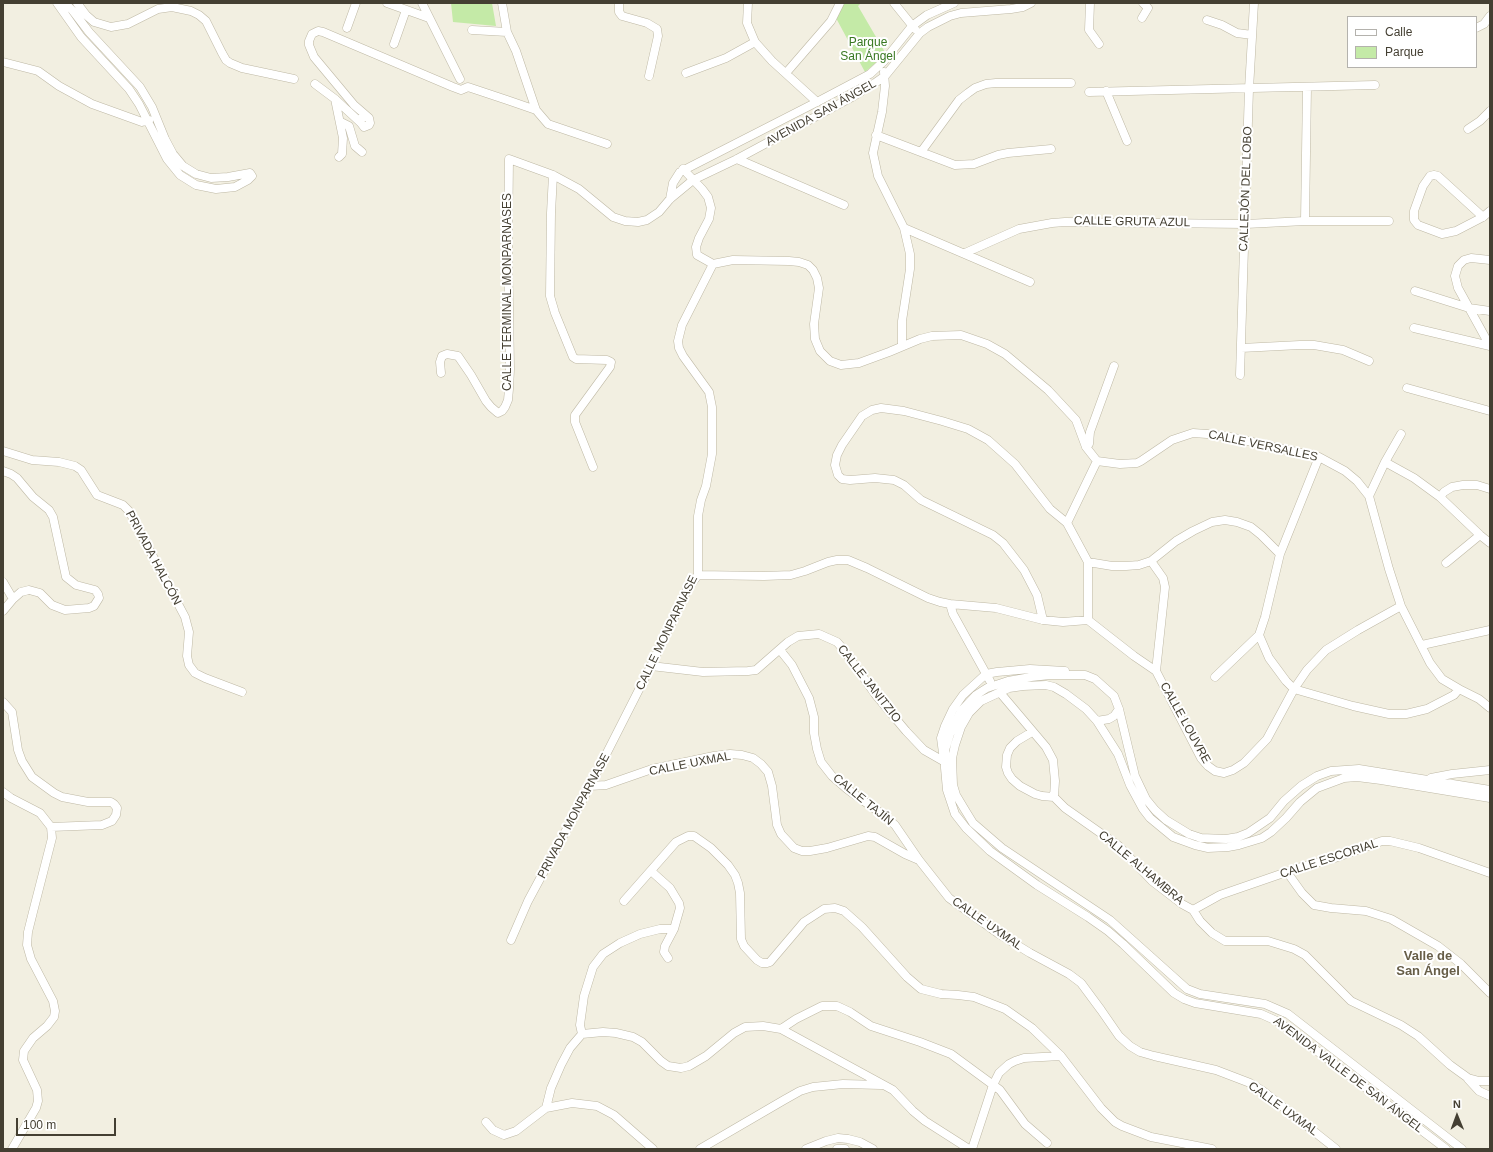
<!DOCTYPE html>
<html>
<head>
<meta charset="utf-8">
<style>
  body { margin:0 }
  #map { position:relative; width:1493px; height:1152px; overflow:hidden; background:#f2efe1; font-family:Arial,sans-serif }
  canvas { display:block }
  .frame { position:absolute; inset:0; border:4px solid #443f32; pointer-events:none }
  .legend { position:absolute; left:1347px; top:16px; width:130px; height:52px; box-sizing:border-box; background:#fff; border:1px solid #b4b2ad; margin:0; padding:5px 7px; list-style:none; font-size:12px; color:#443f32 }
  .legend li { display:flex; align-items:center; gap:8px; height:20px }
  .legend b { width:20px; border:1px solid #b4b2ad }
  .north { position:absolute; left:1437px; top:1096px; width:40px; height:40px; -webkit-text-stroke:3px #fff; paint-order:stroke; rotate:359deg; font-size:11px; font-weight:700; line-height:16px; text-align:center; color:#443f32 }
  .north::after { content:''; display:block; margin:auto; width:14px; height:18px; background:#443f32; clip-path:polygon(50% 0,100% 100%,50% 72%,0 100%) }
  .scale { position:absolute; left:16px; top:1118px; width:100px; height:18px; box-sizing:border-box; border:2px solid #443f32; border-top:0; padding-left:5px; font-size:12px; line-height:14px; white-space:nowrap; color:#443f32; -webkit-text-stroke:3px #fff; paint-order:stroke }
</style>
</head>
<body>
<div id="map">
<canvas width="1493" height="1152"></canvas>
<div class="frame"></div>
<ul class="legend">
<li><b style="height:5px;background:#fff"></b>Calle</li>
<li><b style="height:11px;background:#c4eaa7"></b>Parque</li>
</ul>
<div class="north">N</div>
<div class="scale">100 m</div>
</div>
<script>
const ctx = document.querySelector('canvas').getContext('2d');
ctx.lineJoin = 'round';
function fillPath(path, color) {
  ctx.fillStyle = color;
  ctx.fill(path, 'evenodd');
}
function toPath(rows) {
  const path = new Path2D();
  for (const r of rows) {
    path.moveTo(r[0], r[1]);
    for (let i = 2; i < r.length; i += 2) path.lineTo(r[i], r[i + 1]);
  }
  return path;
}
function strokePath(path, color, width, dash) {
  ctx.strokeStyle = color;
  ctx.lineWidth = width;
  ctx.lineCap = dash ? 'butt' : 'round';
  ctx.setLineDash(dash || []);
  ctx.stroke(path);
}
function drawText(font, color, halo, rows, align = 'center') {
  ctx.font = font + ' Arial,sans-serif';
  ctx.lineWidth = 4;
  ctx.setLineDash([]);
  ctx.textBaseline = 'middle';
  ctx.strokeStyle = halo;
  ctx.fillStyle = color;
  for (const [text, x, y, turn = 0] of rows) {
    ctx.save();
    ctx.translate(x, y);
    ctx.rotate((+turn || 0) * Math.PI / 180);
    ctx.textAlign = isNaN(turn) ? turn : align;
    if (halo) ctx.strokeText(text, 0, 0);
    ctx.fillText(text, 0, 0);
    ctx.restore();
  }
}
fillPath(toPath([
  [451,3,492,3,496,26,453,22],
  [841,3,861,3,858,6,886,54,865,72,836,18]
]), '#c4eaa7');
const minor = toPath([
  [57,3,81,37,129,89,139,104,167,159,180,175,196,185,216,189,235,187,248,180,252,176,250,173,228,177,211,178,196,174,183,166,173,154,165,139,152,107,140,87,89,32,73,11,65,3],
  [77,3,86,15,94,22,111,27,128,24,158,9,172,7,191,11,199,15,206,21,222,53,226,60,230,63,242,68,294,79],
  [387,3,429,18],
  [422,3,460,79],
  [502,3,507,32,516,51,536,110],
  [619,3,619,12,622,16,647,23,657,29,658,36,649,76],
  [748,3,747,23,755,42,772,61,817,102],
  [894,3,915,29],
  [1090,3,1089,30,1099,44],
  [1142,18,1148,8,1143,3],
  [1207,20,1222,25,1237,33,1252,35],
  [347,28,356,3],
  [1476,28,1484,24,1490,16],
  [472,30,507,32],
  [394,44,406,10],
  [3,62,38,71,59,86,92,104,142,122,149,120],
  [884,72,885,86,882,112,873,153,878,176,904,228,910,254,910,269,902,321,902,346],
  [686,73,726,58,755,42],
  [786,73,831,21,840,3],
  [315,84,335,99,361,123],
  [1106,91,1127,141],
  [1089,92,1375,85],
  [335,99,343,138,342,154,339,157],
  [366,117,363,117,360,120,361,123,364,127,369,125,370,123,369,118,354,105,314,57,309,45,309,41,312,34,318,31,323,32,453,87,461,90,468,87,507,100,536,110,548,124,607,144],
  [341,122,349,126,355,146,362,152],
  [1468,129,1480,121,1490,111],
  [876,135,955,165,974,164,998,155,1008,153,1051,149],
  [921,152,959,100,968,93,975,88,986,84,996,83,1071,83],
  [737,159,844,205],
  [683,169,702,189,708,197,711,208,709,219,699,238,696,247,697,255,713,264,733,260,789,261,799,262,808,265,813,270,817,278,819,288,814,324,815,339,820,351,830,361,841,365,859,363,889,352,920,339,932,336,961,335,987,344,1005,354,1048,390,1076,420,1086,447,1097,461,1120,464,1137,463,1141,461,1172,440,1193,433,1207,434,1230,437,1319,457,1345,471,1357,481,1369,496,1389,569,1401,606,1430,663,1442,679,1459,689,1479,699,1490,708],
  [553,175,551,213,550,296,555,313,573,357,576,359,607,360,611,362,610,367,575,415,575,422,593,467],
  [670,199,673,183,680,172,817,102,870,74,884,61,912,26,927,15,954,3],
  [1483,217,1438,176,1434,175,1430,176,1423,186,1414,211,1414,220,1418,225,1442,234,1456,231,1483,217,1490,211],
  [1305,221,1389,221],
  [904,228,1030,282],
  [965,253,1019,229,1052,223,1065,222,1246,224,1305,221,1307,87],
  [1490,260,1471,258,1464,260,1458,266,1455,276,1458,288,1490,346],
  [1415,291,1469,308,1490,311],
  [1414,328,1490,346],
  [1241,348,1300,345,1314,345,1343,350,1369,361],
  [441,373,440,362,442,356,447,354,458,356,471,375,486,401,491,407,498,413,502,411,505,407,508,400,509,389,510,369,508,249,509,159,553,175,579,189,613,217,625,221,638,222,647,220,659,212,670,199,693,180,737,159,854,96,875,83,885,76,920,33,928,27,950,16,961,13,1011,9,1023,7,1031,3],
  [1240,375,1249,89,1254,3],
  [1407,388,1490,411],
  [1086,447,1089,444,1090,432,1114,366],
  [3,451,32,460,59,462,75,466,81,470,97,495,123,505,129,511,185,617,189,632,187,656,189,665,195,673,205,678,242,692],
  [1319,457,1280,554,1265,617,1259,635,1269,658,1286,681,1294,689,1353,706,1389,714,1406,714,1427,709,1454,695,1459,689],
  [1385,462,1414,478,1440,497,1480,535,1490,543],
  [3,471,11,474,17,478,33,497,49,510,53,517,66,577,76,585,95,590,98,594,99,598,94,606,89,608,65,610,52,605,40,593,29,590,21,592,13,599,3,611],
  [1369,496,1385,462,1401,434],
  [1440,497,1444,492,1452,487,1463,485,1477,485,1490,489],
  [1067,523,1097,461],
  [1151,561,1163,578,1165,587,1156,671],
  [1088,562,1112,566,1126,566,1139,565,1151,561,1176,541,1193,531,1212,522,1225,520,1237,522,1251,527,1261,535,1280,554],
  [1446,563,1480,535],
  [698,575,764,576,791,575,805,571,828,562,837,560,848,560,867,568,928,598,940,602,950,604,996,608,1043,620,1063,622,1088,620],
  [3,582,13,599],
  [950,604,953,614,990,681],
  [1043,620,1037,595,1024,570,1003,543,993,535,921,500,904,485,894,480,875,478,850,480,842,479,838,475,835,465,837,455,842,445,862,416,872,410,881,408,904,411,942,421,968,429,988,440,1015,464,1050,509,1067,523,1088,562,1088,620,1134,656,1156,671,1201,758,1208,766,1215,771,1224,773,1233,770,1244,763,1267,739,1294,689,1307,670,1326,650,1358,630,1401,606],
  [1422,645,1490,630],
  [780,650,792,665,809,698,814,717,814,733,817,749,821,762,832,776,847,789,886,817,895,825,919,860],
  [651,666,703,672,748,671,756,670,788,642,798,636,819,634,837,642,844,650,875,694,906,731,924,750,945,762],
  [1215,677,1259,635],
  [1002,695,1046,747,1053,760,1055,781,1054,797],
  [3,702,12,712,18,750,22,761,32,777,54,793,62,797,88,802,111,802,114,804,117,808,116,815,112,821,102,825,51,827],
  [1097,721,1109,719,1114,716,1119,709],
  [1032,732,1017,741,1010,748,1007,755,1006,767,1008,773,1012,779,1020,786,1035,794,1042,796,1054,797,1065,808,1119,846,1152,881,1182,904,1193,910,1200,921,1212,933,1225,941,1268,941,1294,949,1305,955,1351,1001,1401,1025,1418,1036,1450,1065,1468,1078,1479,1081,1490,1081],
  [943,753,941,738,945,726,953,709,963,695,986,674,997,672,1030,669,1065,671],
  [1431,778,1452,774,1490,770],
  [590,786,606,785,652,769,714,756,730,754,742,755,753,758,761,764,768,772,772,786,777,825,781,834,794,848,802,851,810,851,827,848,868,836,875,837,905,854,919,860,949,898,999,934,1030,953,1069,974,1081,983,1101,1010,1119,1036,1130,1046,1140,1052,1154,1056,1216,1070,1250,1083,1263,1091,1336,1149],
  [3,792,11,798,40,813,51,827,52,838,33,912,28,932,27,945,31,959,53,1001,55,1011,54,1017,47,1026,33,1038,24,1051,23,1060,37,1090,38,1101,36,1108,12,1149],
  [1287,872,1302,893,1314,905,1331,908,1366,911,1391,919,1438,946,1461,964,1490,993],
  [624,901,676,842,688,836,694,836,711,848,728,865,735,875,738,883,740,893,741,939,744,946,757,960,762,963,767,963,770,962,804,922,824,909,835,908,844,911,862,927,907,977,921,989,941,994,958,995,974,997,1005,1009,1032,1028,1061,1056,1101,1108,1115,1122,1122,1126,1151,1137,1212,1149],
  [1193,910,1220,895,1304,866,1335,858,1382,841,1390,841,1419,848,1490,873],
  [511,940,528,901,590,786,651,666,688,588,698,575,698,516,701,500,706,486,712,454,712,407,709,392,683,356,679,348,678,341,682,325,713,264],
  [668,958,664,952,665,946,674,929],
  [781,1029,796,1019,822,1006,837,1006,850,1012,871,1026,920,1042,951,1054,1000,1090,1025,1124,1047,1143],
  [582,1034,603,1032,616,1033,633,1037,642,1042,661,1061,668,1066,681,1068,689,1066,706,1056,734,1033,745,1027,763,1026,781,1029,893,1090,913,1111,925,1121,969,1149],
  [1468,1079,1479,1091,1490,1096],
  [546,1108,551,1088,561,1065,570,1048,582,1034,580,1025,584,996,593,967,603,954,620,943,640,934,660,929,674,929,680,908,679,903,670,888,651,871],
  [486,1122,493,1130,504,1135,516,1131,546,1108,572,1103,597,1106,614,1115,653,1149],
  [700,1149,784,1100,800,1091,813,1087,843,1084,881,1085],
  [806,1149,826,1141,838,1138,848,1139,860,1142,873,1149],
  [837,1149,845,1149],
  [972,1149,993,1085,999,1073,1009,1064,1015,1061,1024,1058,1061,1056],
  [1446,1149,1279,1022,1261,1014,1195,1003,1184,999,1174,993,1123,944,1108,931,1088,917,1037,885,990,851,966,828,955,814,947,790,945,768,945,750,950,734,961,711,976,695,987,688,1008,681,1031,677,1050,675,1085,675,1095,679,1114,696,1119,709,1135,776,1146,799,1155,810,1166,820,1189,834,1201,838,1226,839,1238,837,1248,833,1270,818,1284,801,1301,786,1317,776,1331,771,1359,769,1490,790],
  [1462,1149,1288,1014,1265,1004,1200,994,1187,989,1110,920,1002,848,973,823,965,810,956,795,953,785,952,758,955,745,961,727,969,713,981,701,1009,688,1023,686,1046,685,1054,687,1066,694,1086,709,1097,721,1118,754,1130,785,1143,809,1150,818,1173,837,1195,845,1208,848,1228,847,1239,845,1262,838,1271,832,1286,818,1300,802,1317,788,1344,778,1357,777,1381,780,1490,798]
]);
strokePath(minor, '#beb8a4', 9);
strokePath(minor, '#fff', 8);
drawText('12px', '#397822', '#fff', [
  ["Parque",868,43],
  ["San Ángel",868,57]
]);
drawText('12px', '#443f32', '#fff', [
  ["AVENIDA SAN ÁNGEL",821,113,-29],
  ["CALLEJÓN DEL LOBO",1246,189,-88],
  ["CALLE GRUTA AZUL",1132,222,1],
  ["CALLE TERMINAL MONPARNASES",508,292,-90],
  ["CALLE VERSALLES",1263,446,12],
  ["PRIVADA HALCÓN",153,558,62],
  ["CALLE MONPARNASE",667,633,-64],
  ["CALLE JANITZIO",869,684,52],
  ["CALLE LOUVRE",1185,723,61],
  ["CALLE UXMAL",690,764,-11],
  ["CALLE TAJÍN",863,800,39],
  ["PRIVADA MONPARNASE",574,816,-62],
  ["CALLE ESCORIAL",1329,859,-18],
  ["CALLE ALHAMBRA",1141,868,40],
  ["CALLE UXMAL",987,924,35],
  ["AVENIDA VALLE DE SAN ÁNGEL",1348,1075,37],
  ["CALLE UXMAL",1283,1109,36]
]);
drawText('bold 13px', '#675e48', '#fff', [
  ["Valle de",1428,956],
  ["San Ángel",1428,971]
]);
</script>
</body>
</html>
